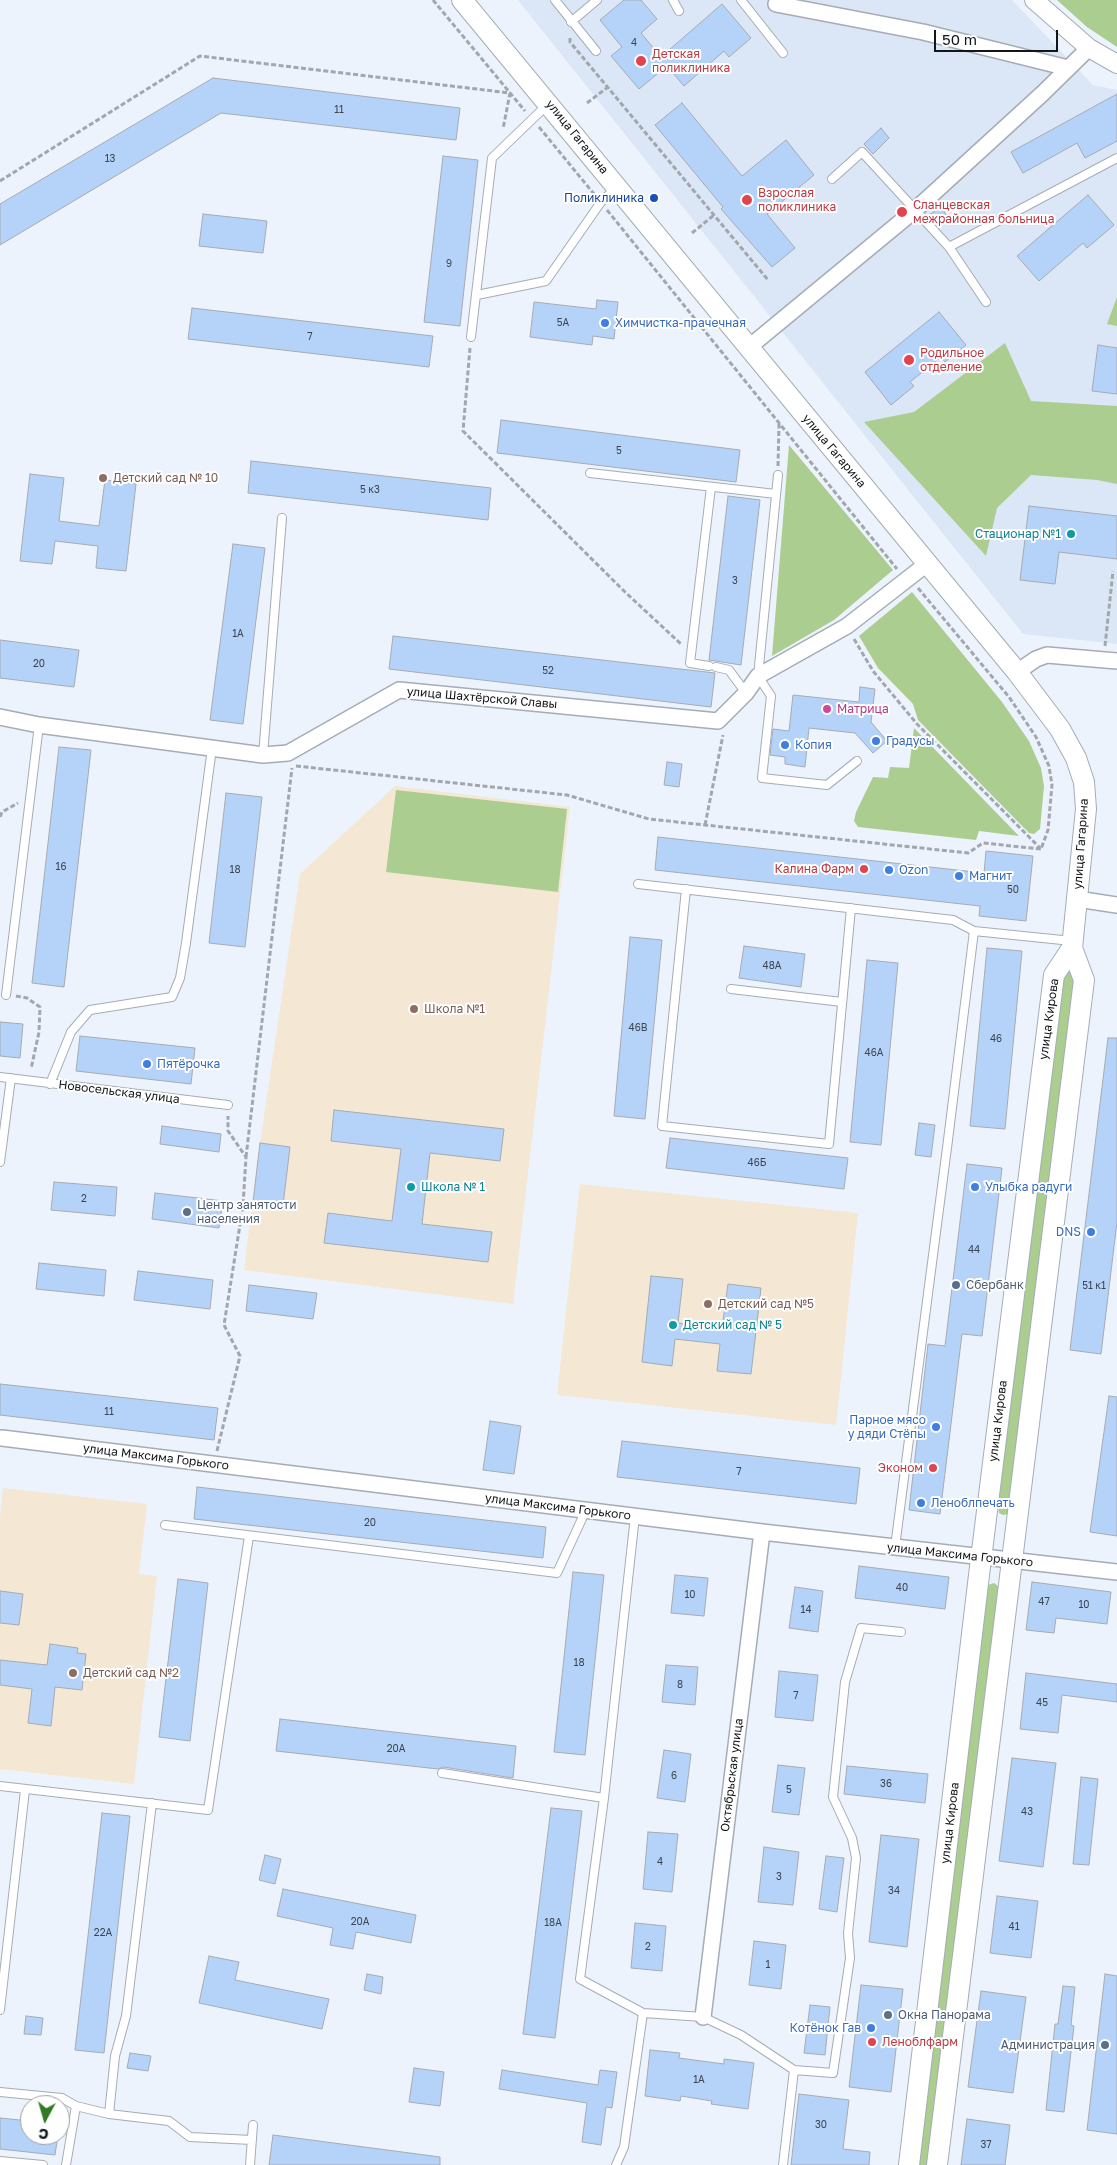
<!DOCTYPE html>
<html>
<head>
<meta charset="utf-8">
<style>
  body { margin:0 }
  #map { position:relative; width:1117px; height:2165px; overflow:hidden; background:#ecf3fc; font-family:"Golos Text",sans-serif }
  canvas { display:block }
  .north { position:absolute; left:20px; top:2095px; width:50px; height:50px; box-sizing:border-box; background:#fff; border:1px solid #a1a2a3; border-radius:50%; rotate:186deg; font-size:14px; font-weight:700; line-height:20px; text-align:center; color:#131619 }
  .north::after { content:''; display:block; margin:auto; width:18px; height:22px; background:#307b23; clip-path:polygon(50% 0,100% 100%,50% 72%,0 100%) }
  .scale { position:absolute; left:934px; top:30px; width:124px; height:22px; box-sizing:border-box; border:2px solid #131619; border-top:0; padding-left:6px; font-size:15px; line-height:18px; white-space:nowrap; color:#131619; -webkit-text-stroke:4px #fff; paint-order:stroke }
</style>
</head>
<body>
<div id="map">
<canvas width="1117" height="2165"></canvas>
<div class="north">С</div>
<div class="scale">50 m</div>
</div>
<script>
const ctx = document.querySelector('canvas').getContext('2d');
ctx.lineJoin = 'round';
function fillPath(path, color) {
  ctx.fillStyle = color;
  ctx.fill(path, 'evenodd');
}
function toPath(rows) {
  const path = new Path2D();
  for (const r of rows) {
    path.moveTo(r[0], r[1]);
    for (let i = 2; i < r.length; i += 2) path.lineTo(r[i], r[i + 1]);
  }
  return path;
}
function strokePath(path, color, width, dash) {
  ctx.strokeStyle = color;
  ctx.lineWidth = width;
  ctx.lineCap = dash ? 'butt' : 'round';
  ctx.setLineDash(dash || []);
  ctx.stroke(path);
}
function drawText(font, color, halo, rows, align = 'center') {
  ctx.font = font + ' "Golos Text",sans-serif';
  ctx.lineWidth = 4;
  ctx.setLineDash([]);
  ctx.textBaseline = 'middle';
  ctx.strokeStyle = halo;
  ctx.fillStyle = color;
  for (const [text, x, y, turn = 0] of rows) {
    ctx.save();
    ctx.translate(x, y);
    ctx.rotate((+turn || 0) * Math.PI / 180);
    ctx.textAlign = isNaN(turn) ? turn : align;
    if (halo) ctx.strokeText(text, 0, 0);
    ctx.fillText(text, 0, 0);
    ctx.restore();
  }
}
fillPath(toPath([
  [518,0,1012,0,1093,85,1117,90,1117,644,1023,634]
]), '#dbe7f6');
fillPath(toPath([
  [395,786,570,807,513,1304,244,1270,260,1143,300,874],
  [580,1184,858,1213,836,1425,557,1395],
  [3,1488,147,1504,139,1574,157,1576,134,1784,0,1769,0,1518]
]), '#f4e7d3');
fillPath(toPath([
  [1057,0,1117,0,1117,47,1087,27],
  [1117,297,1117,326,1107,324],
  [1005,343,1031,401,1117,406,1117,484,1097,480,1031,475,997,508,986,556,864,422,914,412],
  [789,445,893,570,834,620,772,656],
  [912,592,1002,702,1029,741,1041,768,1044,786,1040,829,1034,834,1029,833,918,720,913,704,878,668,859,636],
  [914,728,1019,836,979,831,976,840,858,827,854,821,856,812,873,777,888,778,890,767,909,768],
  [396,790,567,809,558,892,386,872],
  [1071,968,1076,975,1009,1514,1003,1515,999,1513,998,1508,1062,974],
  [994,1583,998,1586,999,1591,929,2165,916,2165,986,1591,988,1585]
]), '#abcd90');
const building = toPath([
  [624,0,641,0,657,19,641,33,661,57,722,4,751,38,729,57,724,51,684,86,667,66,639,89,611,56,622,47,600,20,624,0],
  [213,78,460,108,456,140,221,113,0,245,0,204,213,78],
  [1117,94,1117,141,1085,158,1077,143,1023,173,1011,152,1117,94],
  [682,103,742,176,786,140,814,175,767,214,795,248,772,267,721,209,723,207,655,125,682,103],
  [881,128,889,138,873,154,864,144,881,128],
  [443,156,478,160,460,326,424,322,443,156],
  [1088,195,1114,225,1087,248,1083,243,1039,281,1017,256,1088,195],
  [941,207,949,219,938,226,929,215,941,207],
  [203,214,267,221,263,253,199,246,203,214],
  [597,300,618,302,614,339,593,336,592,345,530,337,534,302,596,309,597,300],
  [192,308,433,336,429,367,188,339,192,308],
  [939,312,966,345,945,362,941,357,910,382,914,386,891,405,865,372,939,312],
  [1098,345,1117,348,1117,394,1092,391,1098,345],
  [501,420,740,450,736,482,497,453,501,420],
  [251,461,491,488,488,520,248,493,251,461],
  [30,474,64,478,59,521,99,526,105,480,136,484,126,571,96,568,98,546,55,541,52,564,20,561,30,474],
  [728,496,760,500,741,665,709,660,728,496],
  [1029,506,1117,516,1117,559,1059,552,1055,584,1020,580,1029,506],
  [233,544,265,548,243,724,210,720,233,544],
  [393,636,715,673,711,707,389,669,393,636],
  [0,640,79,650,74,687,0,678,0,640],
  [860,687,875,689,871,722,887,741,873,753,855,733,809,728,805,767,785,764,785,757,770,755,773,729,789,731,793,695,859,702,860,687],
  [59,747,91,750,64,987,32,983,59,747],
  [667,762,682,764,679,787,664,785,667,762],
  [226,793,262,797,245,947,209,943,226,793],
  [658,837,984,873,986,851,1033,856,1026,921,979,916,980,906,655,870,658,837],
  [630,937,662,940,645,1119,614,1116,630,937],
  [744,946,805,954,801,987,739,978,744,946],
  [987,948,1022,951,1005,1129,970,1126,987,948],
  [867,960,898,963,881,1145,850,1142,867,960],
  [0,1022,23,1024,20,1058,0,1056,0,1022],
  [80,1036,195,1048,191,1084,76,1071,80,1036],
  [1108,1038,1117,1038,1117,1222,1101,1354,1070,1350,1108,1038],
  [334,1110,504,1129,500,1161,430,1153,422,1224,492,1232,488,1262,324,1243,328,1213,392,1221,401,1149,331,1141,334,1110],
  [919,1123,935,1125,931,1157,915,1155,919,1123],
  [162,1126,221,1134,219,1152,160,1144,162,1126],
  [670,1138,848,1158,844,1189,666,1168,670,1138],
  [260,1143,290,1147,283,1205,253,1202,260,1143],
  [967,1164,1002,1168,982,1336,962,1334,940,1514,909,1510,928,1344,945,1346,967,1164],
  [54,1182,117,1187,115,1216,51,1210,54,1182],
  [155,1193,223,1201,219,1228,152,1219,155,1193],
  [39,1263,106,1270,104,1296,36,1289,39,1263],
  [138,1271,213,1280,210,1309,134,1300,138,1271],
  [651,1276,683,1279,678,1323,722,1328,728,1284,761,1288,751,1374,717,1371,720,1344,675,1339,672,1366,642,1362,651,1276],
  [249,1285,317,1293,313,1319,246,1311,249,1285],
  [0,1384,218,1408,214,1440,0,1415,0,1384],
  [1109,1396,1117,1397,1117,1536,1090,1532,1109,1396],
  [490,1421,521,1426,514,1474,483,1470,490,1421],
  [622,1441,860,1468,856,1504,617,1477,622,1441],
  [197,1487,546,1527,543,1558,194,1519,197,1487],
  [859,1566,949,1577,945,1609,855,1598,859,1566],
  [573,1572,604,1575,585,1755,554,1752,573,1572],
  [675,1575,708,1578,704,1616,671,1613,675,1575],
  [178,1579,208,1583,190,1741,159,1737,178,1579],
  [1032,1582,1111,1592,1107,1624,1056,1618,1054,1633,1026,1630,1032,1582],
  [795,1587,823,1591,818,1632,789,1628,795,1587],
  [0,1591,23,1594,19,1625,0,1623,0,1591],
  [50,1644,78,1648,77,1653,86,1654,82,1690,55,1687,51,1726,28,1723,32,1689,0,1685,0,1660,47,1665,50,1644],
  [666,1665,698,1667,695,1705,662,1702,666,1665],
  [779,1671,818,1675,813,1721,775,1717,779,1671],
  [1026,1673,1117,1684,1117,1702,1062,1695,1058,1733,1020,1729,1026,1673],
  [280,1719,516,1746,513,1778,443,1767,438,1769,276,1751,280,1719],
  [664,1750,691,1754,685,1802,657,1798,664,1750],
  [1012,1758,1056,1763,1043,1867,999,1861,1012,1758],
  [778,1765,805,1768,799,1815,772,1812,778,1765],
  [847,1766,928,1774,925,1803,844,1794,847,1766],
  [1081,1777,1098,1779,1089,1865,1073,1864,1081,1777],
  [551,1808,582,1811,555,2038,523,2034,551,1808],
  [102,1813,130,1816,104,2053,75,2050,102,1813],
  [648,1832,678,1834,672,1892,643,1889,648,1832],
  [881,1835,919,1839,907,1947,869,1942,881,1835],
  [764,1847,799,1852,793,1905,758,1902,764,1847],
  [265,1855,281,1859,275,1884,259,1880,265,1855],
  [826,1856,844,1858,837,1912,819,1909,826,1856],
  [283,1889,416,1915,411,1943,356,1932,353,1949,330,1945,333,1928,277,1916,283,1889],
  [997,1896,1038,1901,1031,1958,990,1953,997,1896],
  [635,1923,666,1926,662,1971,631,1968,635,1923],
  [754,1941,786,1945,781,1989,749,1985,754,1941],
  [209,1956,239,1962,235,1980,329,1999,322,2029,199,2003,209,1956],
  [367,1974,383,1977,381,1994,364,1990,367,1974],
  [1105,1974,1117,1976,1117,2134,1087,2130,1105,1974],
  [861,1985,903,1989,891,2092,849,2087,861,1985],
  [1063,1986,1075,1987,1071,2025,1074,2026,1064,2112,1046,2110,1055,2024,1058,2024,1063,1986],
  [981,1991,1026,1997,1013,2093,968,2087,981,1991],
  [810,2005,830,2007,825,2055,804,2053,810,2005],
  [26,2016,43,2018,41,2035,24,2034,26,2016],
  [650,2050,680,2053,679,2058,724,2064,724,2059,754,2063,748,2109,711,2104,712,2101,681,2096,680,2101,645,2096,650,2050],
  [130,2053,151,2056,148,2071,127,2068,130,2053],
  [414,2068,444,2072,440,2106,409,2102,414,2068],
  [502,2070,598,2085,600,2070,617,2072,612,2108,606,2107,601,2145,582,2142,587,2103,499,2089,502,2070],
  [799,2094,849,2100,843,2149,870,2152,869,2165,791,2165,799,2094],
  [0,2118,30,2121,30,2135,58,2135,55,2155,0,2149,0,2118],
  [967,2119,1010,2125,1005,2165,961,2165,967,2119],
  [273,2135,440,2157,440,2165,269,2165,273,2135]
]);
fillPath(building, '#b5d3f8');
strokePath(building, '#a5abb4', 1);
const service = toPath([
  [555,0,596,51],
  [673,0,679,11],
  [741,0,783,53],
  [571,22,597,0],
  [832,179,862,152,949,247,986,302],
  [949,247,1117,158],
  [477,295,546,281,601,202,616,188],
  [471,337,492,158,547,105],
  [590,473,776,494],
  [778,475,758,676,771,696,762,778,827,785,857,761],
  [709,666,690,663,711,487],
  [716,667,729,670,746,693],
  [263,755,282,518],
  [638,884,953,920,974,931,1072,941],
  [686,889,662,1126,829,1144,851,908],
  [731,989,842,1002],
  [6,995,39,725],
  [0,1077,228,1105],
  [50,1084,71,1032,90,1010,172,997,180,978,186,943,212,748],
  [0,1162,11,1078],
  [635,1516,604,1798,580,1979,643,2013],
  [165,1525,557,1573,586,1510],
  [895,1547,948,1140,974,931],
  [442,1773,604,1798],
  [0,1786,208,1810,249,1536],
  [0,2010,25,1790],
  [0,2092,62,2098,76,2106,109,2114,169,2121,190,2137,252,2140],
  [109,2114,115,2056,126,2016,152,1803],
  [0,2161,43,2165],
  [66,2165,76,2106],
  [250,2165,253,2125],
  [616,2165,624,2147,643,2013,703,2017,741,2035,794,2070,833,2073,850,1958,848,1933,856,1858,852,1838,833,1797,845,1682,861,1628,901,1632],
  [783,2165,794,2070]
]);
const minor = toPath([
  [776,4,923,32,1068,68],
  [748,348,915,210,1042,94,1089,48],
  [1017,672,1036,659,1047,655,1117,661],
  [0,717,39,725,263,755,288,753,399,690,718,721,746,693,758,676,847,626,928,563],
  [1077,899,1117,905],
  [2,1438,762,1532,1117,1572],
  [703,2017,762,1532]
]);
const tertiary = toPath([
  [1034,0,1089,48,1117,64]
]);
const secondary = toPath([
  [462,0,1017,672,1060,729,1076,758,1084,782,1086,809,1072,948,1054,975,979,1575,909,2165],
  [937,2165,1084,980,1072,948]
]);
strokePath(service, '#a6acb5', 10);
strokePath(minor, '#a6acb5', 18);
strokePath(tertiary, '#a6acb5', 20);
strokePath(secondary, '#a6acb5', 22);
strokePath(toPath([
  [433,0,525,111],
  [570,38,570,42,768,280],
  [587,103,608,87],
  [539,127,594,194],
  [0,181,200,56,510,93,503,129],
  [607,210,897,569],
  [692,233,714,215],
  [470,348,463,431,625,592,681,644],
  [778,466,779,424],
  [918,588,1009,697,1036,737,1049,766,1052,785,1048,830,1041,849],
  [854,639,873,671,917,724,1040,848],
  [1105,646,1113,571],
  [296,766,567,795,649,819,705,825,968,853,983,843,1041,849],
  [0,817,2,812,18,803],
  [705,825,723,735],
  [16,996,27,998,40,1007,39,1032,31,1069],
  [246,1157,292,768],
  [217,1451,240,1356,224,1325,243,1206,246,1157,228,1131,228,1116]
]), '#a2a7ae', 3, [5, 2.5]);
strokePath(service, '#fff', 8);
strokePath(minor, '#fff', 15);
strokePath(tertiary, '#fff', 18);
strokePath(secondary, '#fff', 20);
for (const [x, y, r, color] of [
  [641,61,6,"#e0444e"],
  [654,198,5,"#1a4fb4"],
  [747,200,6,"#e0444e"],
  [902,212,6,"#e0444e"],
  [605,323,5,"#3f7fe0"],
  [909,360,6,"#e0444e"],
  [103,478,5,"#8d6e63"],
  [1071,534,5,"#0f9aa8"],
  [827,709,5,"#d1479c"],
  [876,741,5,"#3f7fe0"],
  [785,745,5,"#3f7fe0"],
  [864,869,5,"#e0444e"],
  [889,870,5,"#3f7fe0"],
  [959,876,5,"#3f7fe0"],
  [414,1009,5,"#8d6e63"],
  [147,1064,5,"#3f7fe0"],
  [411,1187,5,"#0f9aa8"],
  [975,1187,5,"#3f7fe0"],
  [187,1212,5,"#5c6f8a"],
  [1091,1232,5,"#3f7fe0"],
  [956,1285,5,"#5c6f8a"],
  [708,1304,5,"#8d6e63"],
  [673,1325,5,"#0f9aa8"],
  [936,1427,5,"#3f7fe0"],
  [933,1468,5,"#e0444e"],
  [921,1503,5,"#3f7fe0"],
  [73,1673,5,"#8d6e63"],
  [888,2015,5,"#5c6f8a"],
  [871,2028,5,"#3f7fe0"],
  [872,2042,5,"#e0444e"],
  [1105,2045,5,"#5c6f8a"]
]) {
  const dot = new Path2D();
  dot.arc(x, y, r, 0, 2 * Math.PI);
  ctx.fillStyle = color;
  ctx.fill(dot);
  strokePath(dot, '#fff', 2);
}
drawText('10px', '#3c4551', null, [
  ["4",634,43],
  ["11",339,110],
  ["13",110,159],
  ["9",449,264],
  ["5А",563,323],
  ["7",310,337],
  ["5",619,451],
  ["5 к3",370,490],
  ["3",735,581],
  ["1А",238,634],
  ["20",39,664],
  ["52",548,671],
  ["16",61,867],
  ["18",235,870],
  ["50",1013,890],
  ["48А",772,966],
  ["46В",638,1028],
  ["46",996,1039],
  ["46А",874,1053],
  ["46Б",757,1163],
  ["2",84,1199],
  ["44",974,1250],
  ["51 к1",1094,1286],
  ["11",109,1412],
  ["7",739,1472],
  ["20",370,1523],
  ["40",902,1588],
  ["10",690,1595],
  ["47",1044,1602],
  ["10",1084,1605],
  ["14",806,1610],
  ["18",579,1663],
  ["8",680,1685],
  ["7",796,1696],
  ["45",1042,1703],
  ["20А",396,1749],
  ["6",674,1776],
  ["36",886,1784],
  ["5",789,1790],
  ["43",1027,1812],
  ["4",660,1862],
  ["3",779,1877],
  ["34",894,1891],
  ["20А",360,1922],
  ["18А",553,1923],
  ["41",1014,1927],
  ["22А",103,1933],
  ["2",648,1947],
  ["1",768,1965],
  ["1А",699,2080],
  ["30",821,2125],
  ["37",986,2145]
]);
drawText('12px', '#be3a42', '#fff', [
  ["Детская",652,54],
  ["поликлиника",652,68],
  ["Взрослая",758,193],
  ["поликлиника",758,207],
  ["Сланцевская",913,205],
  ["межрайонная больница",913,219],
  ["Родильное",920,353],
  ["отделение",920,367],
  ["Калина Фарм",854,869,"right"],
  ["Эконом",923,1468,"right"],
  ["Леноблфарм",882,2042]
], 'left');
drawText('12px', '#131619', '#fff', [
  ["улица Гагарина",577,137,51],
  ["улица Гагарина",834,451,50],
  ["улица Шахтёрской Славы",482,698,5],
  ["улица Гагарина",1081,844,-86],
  ["улица Кирова",1049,1019,-82],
  ["Новосельская улица",119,1092,7],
  ["улица Кирова",998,1421,-83],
  ["улица Максима Горького",156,1457,7],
  ["улица Максима Горького",558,1507,7],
  ["улица Максима Горького",960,1555,6],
  ["Октябрьская улица",732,1775,-83],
  ["улица Кирова",950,1823,-83]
]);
drawText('12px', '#164399', '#fff', [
  ["Поликлиника",644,198]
], 'right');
drawText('12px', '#366cbe', '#fff', [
  ["Химчистка-прачечная",615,323],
  ["Градусы",886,741],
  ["Копия",795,745],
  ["Ozon",899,870],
  ["Магнит",969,876],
  ["Пятёрочка",157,1064],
  ["Улыбка радуги",985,1187],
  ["DNS",1081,1232,"right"],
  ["Парное мясо",926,1420,"right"],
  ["у дяди Стёпы",926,1434,"right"],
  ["Леноблпечать",931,1503],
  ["Котёнок Гав",861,2028,"right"]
], 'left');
drawText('12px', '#785e54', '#fff', [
  ["Детский сад № 10",113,478],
  ["Школа №1",424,1009],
  ["Детский сад №5",718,1304],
  ["Детский сад №2",83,1673]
], 'left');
drawText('12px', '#0d838f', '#fff', [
  ["Стационар №1",1061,534,"right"],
  ["Школа № 1",421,1187],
  ["Детский сад № 5",683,1325]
], 'left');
drawText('12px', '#b23c85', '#fff', [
  ["Матрица",837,709]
], 'left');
drawText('12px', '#4e5e75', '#fff', [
  ["Центр занятости",197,1205],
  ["населения",197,1219],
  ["Сбербанк",966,1285],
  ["Окна Панорама",898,2015],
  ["Администрация",1095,2045,"right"]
], 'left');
</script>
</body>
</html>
